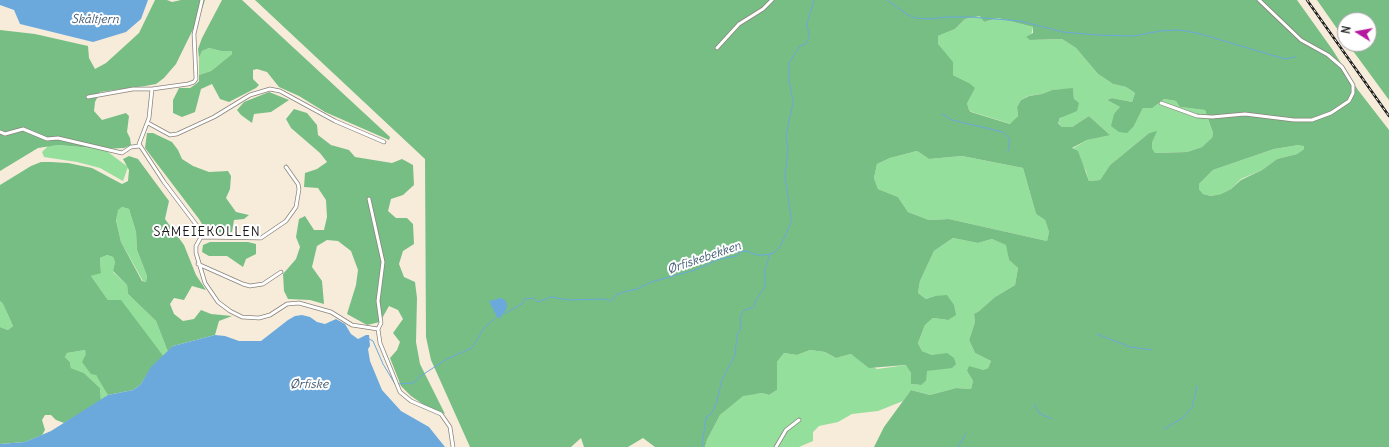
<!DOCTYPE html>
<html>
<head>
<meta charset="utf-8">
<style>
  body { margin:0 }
  #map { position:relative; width:1389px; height:447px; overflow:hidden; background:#f7ecda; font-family:Delius,sans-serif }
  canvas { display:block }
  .north { position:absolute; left:1337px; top:12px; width:40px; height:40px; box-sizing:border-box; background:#fff; border:1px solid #a4a4a4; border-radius:50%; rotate:281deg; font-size:11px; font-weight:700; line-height:16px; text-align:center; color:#1c1c1c }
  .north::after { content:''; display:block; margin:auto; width:14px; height:18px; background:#b5179e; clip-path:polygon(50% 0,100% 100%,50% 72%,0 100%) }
</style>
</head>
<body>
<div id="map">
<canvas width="1389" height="447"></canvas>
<div class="north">N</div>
</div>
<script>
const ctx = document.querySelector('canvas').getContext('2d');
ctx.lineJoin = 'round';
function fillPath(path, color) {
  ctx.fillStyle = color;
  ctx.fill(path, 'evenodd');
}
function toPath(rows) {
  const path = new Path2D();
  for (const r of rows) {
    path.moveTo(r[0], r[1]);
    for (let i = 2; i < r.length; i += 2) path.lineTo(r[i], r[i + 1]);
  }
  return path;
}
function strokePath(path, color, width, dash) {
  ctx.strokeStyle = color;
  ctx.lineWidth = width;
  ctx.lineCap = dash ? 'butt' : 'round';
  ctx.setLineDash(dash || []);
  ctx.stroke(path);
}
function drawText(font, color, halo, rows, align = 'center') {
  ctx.font = font + ' Delius,sans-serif';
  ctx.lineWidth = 4;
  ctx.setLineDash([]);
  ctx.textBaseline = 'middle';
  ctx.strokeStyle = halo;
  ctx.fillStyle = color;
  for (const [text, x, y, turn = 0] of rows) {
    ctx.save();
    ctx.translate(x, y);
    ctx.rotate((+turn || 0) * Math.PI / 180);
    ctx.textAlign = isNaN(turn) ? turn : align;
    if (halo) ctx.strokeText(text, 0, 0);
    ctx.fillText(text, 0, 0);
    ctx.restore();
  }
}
fillPath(toPath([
  [981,16,984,22,998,18,1033,27,1030,40,1062,39,1076,48,1098,74,1113,84,1126,87,1135,93,1132,102,1112,98,1107,100,1120,107,1134,126,1143,108,1164,99,1176,101,1181,107,1205,110,1213,133,1212,139,1202,147,1187,152,1155,153,1152,148,1152,143,1156,132,1149,133,1110,165,1100,180,1089,181,1086,171,1072,149,1087,140,1109,134,1089,116,1072,127,1062,127,1058,122,1074,99,1073,89,1052,90,1042,94,1028,96,1021,100,1017,107,1018,116,1011,124,972,112,969,110,967,103,969,83,953,75,938,44,938,36,955,29,965,19],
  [209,48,221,51,232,51,232,54,211,71,199,75,199,58,202,51],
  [58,145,104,149,128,167,123,181,100,168,77,162,44,157,42,152,48,146],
  [1299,145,1304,145,1304,149,1297,154,1277,159,1262,170,1241,179,1231,189,1221,194,1211,196,1203,194,1199,189,1199,184,1213,170,1274,149],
  [917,151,929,159,962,156,1023,168,1036,214,1045,220,1049,232,1047,241,949,219,929,220,908,212,898,197,878,189,874,178,877,164,890,158],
  [122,207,129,209,136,232,137,250,147,276,146,282,143,281,121,242,116,219,117,210],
  [953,238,978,243,992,239,1007,245,1009,260,1018,268,1015,285,995,297,979,311,974,314,975,322,969,340,975,353,991,361,988,368,983,370,967,371,973,381,971,389,956,388,930,395,911,390,903,401,878,411,852,414,838,422,819,426,813,432,813,441,799,447,705,447,707,440,720,415,743,395,762,393,769,395,777,390,777,362,784,353,797,355,810,350,825,352,836,358,851,354,877,369,907,365,911,373,911,384,920,385,926,381,926,371,938,369,932,355,922,351,918,343,925,325,933,318,948,320,935,296,926,299,918,293,920,281,934,251],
  [107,255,113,257,115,262,113,272,127,285,128,294,156,321,168,352,164,357,113,301,108,300,91,276,101,272,100,258],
  [0,301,3,304,13,326,8,330,0,327],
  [85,350,96,375,106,389,108,395,101,401,100,388,84,373,71,368,70,362,65,357,67,353]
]), '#94df9c');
fillPath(toPath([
  [155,0,167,0,172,2,181,0,205,0,200,15,176,64,164,78,156,84,145,86,100,92,95,102,94,111,102,120,126,113,129,116,127,132,130,138,131,145,124,148,104,149,58,145,38,148,0,171,0,30,35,34,88,46,89,58,95,69,106,63,139,33],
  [222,0,242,0,390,137,389,140,325,112,299,96,279,87,267,72,257,69,253,70,253,79,259,85,256,88,229,102,220,99,212,84,201,89,195,112,182,117,173,113,173,100,179,88,190,88,196,84,199,81,199,75,211,71,232,54,232,51,221,51,209,48,202,51,199,58,198,49,202,38],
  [255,0,1297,0,1332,49,1358,90,1389,130,1389,447,874,447,884,427,911,390,930,395,956,388,971,389,973,381,967,371,969,366,983,370,988,368,991,361,975,353,969,340,975,322,974,314,979,311,995,297,1015,285,1018,268,1009,260,1006,245,992,239,978,243,953,238,934,251,920,281,918,293,926,299,935,296,947,295,954,305,956,315,948,320,933,318,925,325,918,343,922,351,932,355,947,353,954,358,956,364,952,368,927,371,926,381,921,385,911,384,911,373,906,365,869,368,851,354,836,358,825,352,810,350,797,355,784,353,777,362,777,390,769,395,762,393,743,396,720,415,707,440,705,447,655,447,643,438,628,447,584,447,581,438,571,447,470,447,431,360,426,337,425,159],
  [980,16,984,22,998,18,1033,27,1033,33,1026,37,1030,40,1062,39,1076,48,1098,74,1113,84,1126,87,1135,93,1132,102,1112,98,1107,100,1120,107,1114,114,1111,126,1119,132,1127,133,1134,126,1143,108,1152,108,1164,99,1176,101,1180,107,1205,110,1213,133,1212,138,1202,147,1187,152,1155,153,1152,148,1152,143,1157,131,1149,133,1110,165,1100,180,1089,181,1078,151,1072,148,1087,140,1110,135,1089,116,1072,127,1062,127,1058,123,1060,118,1077,111,1079,103,1074,99,1073,88,1052,90,1042,94,1029,96,1021,100,1017,107,1018,116,1010,124,971,112,969,110,967,103,975,88,969,83,953,75,953,62,938,44,938,36,955,29,965,19],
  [1299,145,1304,146,1304,149,1297,154,1277,159,1262,170,1241,180,1231,189,1221,194,1211,196,1203,194,1199,189,1199,184,1213,170,1274,149],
  [917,151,929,159,962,156,1023,168,1036,214,1045,220,1049,232,1047,241,949,219,929,220,908,212,898,197,878,189,874,178,877,164,890,158],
  [1317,0,1389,0,1389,100,1348,44,1369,44,1369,20,1345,20,1345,40],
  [269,92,289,100,271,112,254,114,252,123,241,115,237,110,244,102],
  [294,109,307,113,317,125,318,135,331,145,349,150,355,157,392,163,402,159,413,165,414,185,403,195,391,199,388,211,396,218,407,218,413,224,414,244,403,251,399,264,404,277,415,282,417,298,416,342,420,364,445,414,427,407,411,396,401,386,390,358,397,350,400,342,393,333,403,319,398,310,389,306,380,322,367,325,347,314,356,285,358,270,351,251,338,241,327,240,317,246,312,267,322,281,324,304,310,300,288,299,284,291,283,274,296,259,300,247,296,237,299,219,305,216,314,230,324,230,327,217,326,200,318,188,304,187,305,173,317,169,327,162,320,153,291,128,286,119],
  [147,133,153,133,172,142,178,150,182,159,193,166,209,172,228,171,231,176,230,189,226,198,236,212,249,215,244,219,234,220,232,232,212,233,205,229,199,219,145,148],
  [129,156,138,159,169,201,165,219,184,245,196,275,206,290,192,286,184,300,174,298,170,304,174,314,183,321,194,319,201,310,211,314,232,316,219,321,215,335,173,346,168,352,156,321,128,294,127,285,113,271,115,262,113,257,107,255,100,258,101,273,91,276,108,300,121,300,164,357,148,373,141,384,133,390,108,395,96,375,91,374,82,362,86,354,85,350,67,353,65,357,70,362,71,368,84,373,100,388,101,401,64,423,56,420,51,415,45,415,42,420,45,430,42,435,25,442,0,444,0,327,8,330,13,326,3,304,0,301,0,185,31,166,41,162,51,162,68,163,92,168,122,184,128,181,129,170,123,159],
  [122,207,129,209,136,232,137,250,147,276,146,282,142,281,121,242,116,220,118,210],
  [210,242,248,242,256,244,256,254,246,259,243,267,227,256,209,256,202,252,203,245]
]), '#77be84');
fillPath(toPath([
  [0,0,148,0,141,19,126,32,93,42,20,24,14,10,0,5],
  [501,298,506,301,507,308,500,318,497,317,489,301],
  [302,315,310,317,317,322,325,324,336,319,345,324,351,334,358,339,366,335,369,335,370,346,368,349,370,361,382,390,401,411,429,427,445,447,0,447,0,444,25,442,51,431,108,395,133,390,141,384,151,367,173,346,215,335,225,336,239,341,261,341,288,320,295,316]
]), '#6ba9dd');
strokePath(toPath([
  [887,0,906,14,915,18,929,19,949,17,970,17,1020,21,1063,32,1097,35,1134,36,1160,31,1179,30,1197,33,1285,59,1295,57],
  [942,114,952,120,1003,132,1010,139,1008,151],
  [504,314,522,304,525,299,533,298,538,302,551,297,568,300,604,299,611,301,616,295,624,292,637,289,651,282,695,270,719,259,737,256,739,252,747,251,757,255,765,255,774,253,780,247,790,225,791,217,785,176,788,150,786,136,793,102,789,80,789,63,800,46,806,44,809,36,807,24,814,0],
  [1097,334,1130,347,1151,350],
  [369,339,373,341,383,364,395,384],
  [398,384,414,383,419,377,447,359,472,348,484,328,497,317],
  [1034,404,1039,413,1052,419],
  [1164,429,1184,417,1192,407,1197,386],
  [702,447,706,417,711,414,716,404,722,380,735,355,737,336,741,328,740,317,744,310,754,307,755,302,765,286,765,269,770,254],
  [958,447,966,434]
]), '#6ba9dd', 1);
const minor = toPath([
  [202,0,194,34,196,79,194,82,188,84,152,89,149,118,139,144,164,182,201,231,201,237,196,246,196,253,205,283,218,302,230,311,242,317,259,318,270,315,287,304,299,303,331,312,352,325,378,329,380,343,400,392,411,401,441,414,450,427,453,447],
  [717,48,739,24,763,9,772,0],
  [88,97,133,89,152,89],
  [1161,103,1197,116,1212,117,1245,114,1294,120,1312,120,1331,113,1349,101,1353,93,1353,85,1342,67,1328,55,1301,40,1259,0],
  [148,123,170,135,177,134,214,117,250,95,270,89,280,91,335,121,384,142],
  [0,132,5,134,23,129,47,139,58,138,122,153,131,147,140,146],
  [369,199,383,262,378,301,381,323,378,329],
  [201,237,261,238,286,221,296,207,299,189,298,184,286,167],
  [198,264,243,284,250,286,263,284,281,272],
  [776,447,786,430,799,420]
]);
strokePath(minor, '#8a847b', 4.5);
strokePath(minor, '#fff', 3);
const rail = toPath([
  [1307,0,1389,116]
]);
strokePath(rail, '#1c1c1c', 2.5);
strokePath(rail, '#fff', 1, [3]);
drawText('italic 12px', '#405b73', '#fff', [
  ["Skåltjern",95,20],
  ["Ørfiskebekken",704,258,-19],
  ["Ørfiske",309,385]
]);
ctx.letterSpacing = '1px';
drawText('13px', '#1c1c1c', '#fff', [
  ["SAMEIEKOLLEN",207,232]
]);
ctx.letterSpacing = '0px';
</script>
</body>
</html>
